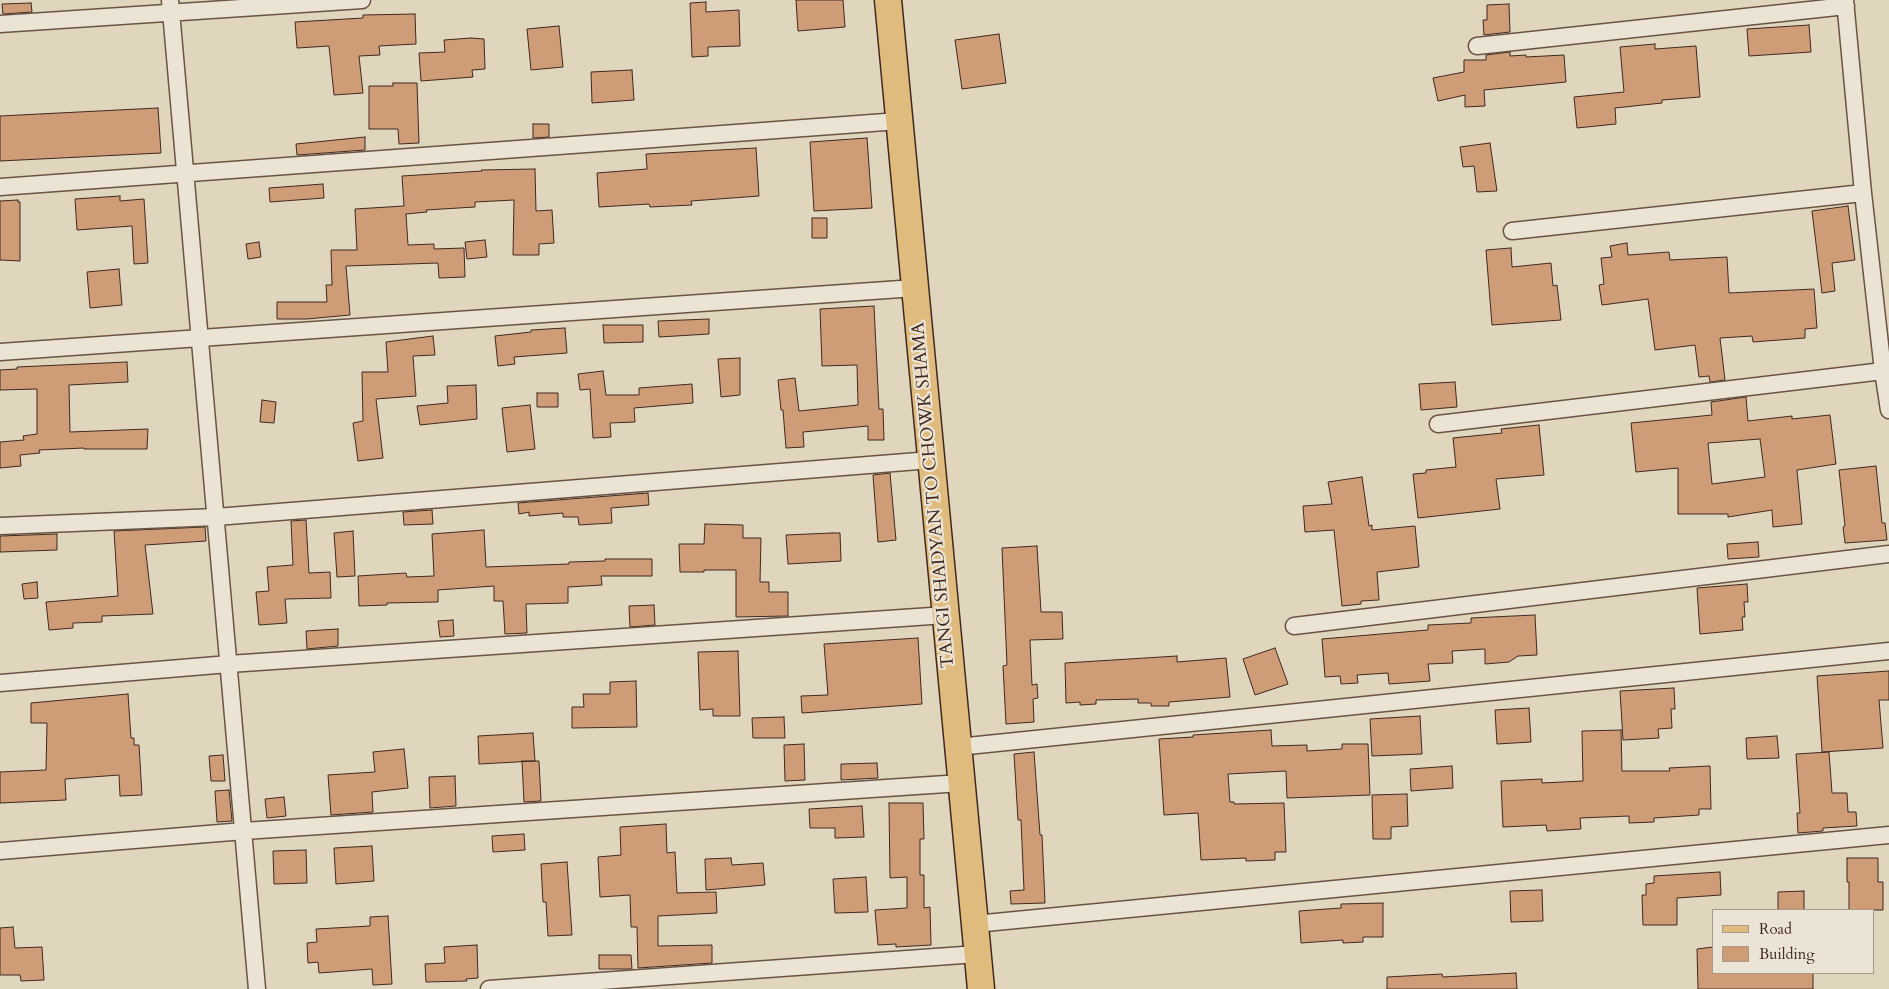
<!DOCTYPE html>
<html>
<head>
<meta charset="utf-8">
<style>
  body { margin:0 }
  #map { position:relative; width:1889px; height:989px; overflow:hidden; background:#e0d6bd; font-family:Cardo,serif }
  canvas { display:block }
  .legend { position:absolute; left:1712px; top:909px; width:162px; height:65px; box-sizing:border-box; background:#ebe4d4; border:1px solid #a7998c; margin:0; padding:6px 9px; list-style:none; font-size:15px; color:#41281f }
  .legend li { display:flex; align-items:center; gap:10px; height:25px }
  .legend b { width:25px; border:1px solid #a7998c }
</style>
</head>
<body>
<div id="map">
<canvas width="1889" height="989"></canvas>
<ul class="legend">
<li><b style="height:6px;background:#e0bb7e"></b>Road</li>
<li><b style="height:14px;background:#ce9d78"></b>Building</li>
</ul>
</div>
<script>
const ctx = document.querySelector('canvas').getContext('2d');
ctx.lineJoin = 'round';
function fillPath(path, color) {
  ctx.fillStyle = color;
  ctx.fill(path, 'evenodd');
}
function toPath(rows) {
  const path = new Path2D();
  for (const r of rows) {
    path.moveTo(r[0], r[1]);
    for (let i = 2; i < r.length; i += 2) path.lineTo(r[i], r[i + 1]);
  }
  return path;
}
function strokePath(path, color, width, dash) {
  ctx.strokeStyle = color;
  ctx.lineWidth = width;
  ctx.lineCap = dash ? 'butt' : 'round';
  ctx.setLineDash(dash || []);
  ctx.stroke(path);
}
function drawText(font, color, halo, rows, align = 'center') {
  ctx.font = font + ' Cardo,serif';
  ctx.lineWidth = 4.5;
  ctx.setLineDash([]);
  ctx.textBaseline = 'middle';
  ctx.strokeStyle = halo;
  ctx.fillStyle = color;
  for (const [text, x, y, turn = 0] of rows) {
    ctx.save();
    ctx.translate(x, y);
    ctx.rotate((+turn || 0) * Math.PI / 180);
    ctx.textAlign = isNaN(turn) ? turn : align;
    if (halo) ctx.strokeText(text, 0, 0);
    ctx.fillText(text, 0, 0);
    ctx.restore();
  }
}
const building = toPath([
  [796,0,843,0,845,27,798,31,796,0],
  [706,2,706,12,739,10,740,46,708,47,708,56,692,57,690,3,706,2],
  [31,3,32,12,3,14,2,4,31,3],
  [1509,4,1510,32,1484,35,1483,20,1487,20,1487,5,1509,4],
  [415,14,416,44,379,46,380,55,359,56,363,93,334,95,329,46,297,48,295,22,363,18,363,15,415,14],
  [1809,25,1811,52,1749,56,1747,29,1809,25],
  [559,26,563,67,531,70,527,29,559,26],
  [999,34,1006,83,962,89,955,40,999,34],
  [471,38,484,39,485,69,472,70,473,77,421,81,419,53,445,52,444,40,471,38],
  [1655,44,1655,49,1696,46,1700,97,1662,100,1662,103,1615,108,1616,124,1577,128,1574,97,1624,92,1620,47,1655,44],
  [1510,52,1510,56,1526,55,1526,57,1564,55,1566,82,1484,90,1485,106,1465,107,1465,95,1438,101,1433,78,1464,72,1464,60,1486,60,1486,55,1510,52],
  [632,70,634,100,592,103,591,72,632,70],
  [393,83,417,83,419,143,399,144,398,129,369,129,369,86,393,86,393,83],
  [158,108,161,153,0,161,0,116,158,108],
  [533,124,549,124,549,137,533,138,533,124],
  [365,137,365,150,297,155,296,144,365,137],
  [867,138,872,208,814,211,810,142,867,138],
  [1490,143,1497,191,1477,192,1474,166,1463,167,1460,147,1490,143],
  [756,148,759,196,691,201,692,205,650,207,649,204,599,207,597,173,647,169,646,154,756,148],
  [535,169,536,211,552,210,554,243,539,244,539,255,513,255,514,200,475,202,475,207,426,210,427,212,406,214,408,245,434,244,434,249,464,248,465,277,439,278,438,263,346,266,350,315,307,319,277,319,277,302,327,302,326,285,332,285,331,250,357,250,355,209,404,206,402,176,482,171,481,170,535,169],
  [323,184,324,198,270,202,269,188,323,184],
  [120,196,120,201,144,199,148,263,134,264,132,226,77,230,75,199,120,196],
  [18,200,18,202,20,202,20,261,0,260,0,201,18,200],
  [1848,206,1855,260,1832,263,1835,291,1822,293,1812,211,1848,206],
  [812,218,827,218,827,238,812,238,812,218],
  [485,240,487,257,467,259,465,242,485,240],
  [259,242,261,257,248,259,246,244,259,242],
  [1627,243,1628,255,1669,252,1670,260,1727,257,1729,293,1814,289,1817,328,1805,329,1805,338,1753,342,1752,336,1720,338,1725,380,1710,382,1709,376,1699,377,1695,345,1655,350,1648,299,1602,305,1599,285,1604,284,1601,258,1612,257,1610,246,1627,243],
  [1511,248,1512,267,1551,263,1553,286,1557,285,1561,320,1492,325,1486,250,1511,248],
  [119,269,122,305,90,308,87,272,119,269],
  [874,306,879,409,883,409,884,440,868,440,868,426,803,432,804,447,786,448,783,410,781,410,778,380,795,378,799,411,858,405,857,365,822,366,820,309,874,306],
  [709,319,709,334,659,337,658,321,709,319],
  [603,325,643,325,643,342,604,343,603,325],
  [565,328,567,353,514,357,515,364,498,366,495,336,531,332,531,330,565,328],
  [433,336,435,355,413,356,416,396,376,399,383,458,358,461,353,423,363,421,362,372,388,372,386,342,433,336],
  [740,358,740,395,721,397,718,359,740,358],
  [127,362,128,382,69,385,70,432,148,429,147,449,84,449,84,448,39,450,40,453,20,455,21,466,0,468,0,442,24,440,23,436,37,434,37,389,0,390,0,370,17,369,17,367,127,362],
  [603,371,606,395,639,395,639,388,692,384,693,403,634,408,635,422,610,423,611,437,593,438,590,389,580,390,578,374,603,371],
  [1455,382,1457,407,1421,410,1419,384,1455,382],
  [476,385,477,419,420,425,417,406,448,403,447,386,476,385],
  [537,393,558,393,558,407,537,407,537,393],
  [1746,397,1748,421,1792,416,1792,419,1830,415,1836,464,1797,470,1802,524,1773,527,1772,510,1728,517,1728,514,1678,514,1678,468,1636,472,1631,423,1712,415,1711,402,1746,397],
  [1760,439,1765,477,1712,484,1708,443,1760,439],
  [262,400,276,402,274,423,260,422,262,400],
  [530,405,535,449,507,452,502,408,530,405],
  [1539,425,1544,475,1496,479,1500,509,1418,518,1413,474,1426,473,1426,470,1456,467,1453,438,1502,433,1501,429,1539,425],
  [1876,466,1882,523,1885,523,1887,540,1845,543,1843,527,1845,526,1839,470,1876,466],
  [890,473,896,540,878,542,873,475,890,473],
  [1362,477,1369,526,1372,525,1372,530,1415,526,1419,567,1377,572,1379,600,1361,601,1361,604,1342,606,1334,530,1305,532,1303,506,1332,504,1328,482,1362,477],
  [648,493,649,505,611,508,612,523,579,525,578,517,563,517,563,513,529,516,529,512,519,514,518,503,648,493],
  [432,510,433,524,404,525,403,512,432,510],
  [306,520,309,573,330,572,331,598,285,599,287,623,259,625,256,592,269,591,267,567,293,565,291,521,306,520],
  [705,524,743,525,743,538,761,538,760,582,769,582,769,592,788,592,788,616,736,617,736,570,704,570,704,572,680,572,679,544,704,544,705,524],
  [205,527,206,541,145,545,153,614,102,616,102,622,73,623,73,628,49,630,46,602,118,596,114,531,205,527],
  [484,530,486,567,569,564,569,562,605,561,605,559,652,559,652,576,601,576,602,585,568,587,568,603,526,604,527,633,505,634,503,601,494,601,494,586,438,590,438,602,387,603,387,605,359,606,358,576,406,573,407,577,434,576,432,534,484,530],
  [353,531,355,576,337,577,334,533,353,531],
  [832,533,840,533,841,561,788,564,786,535,832,533],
  [57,534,57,550,0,552,0,536,57,534],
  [1758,542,1759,557,1728,559,1727,544,1758,542],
  [1037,546,1041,612,1062,612,1063,639,1030,640,1032,685,1037,684,1038,698,1033,699,1034,722,1006,724,1003,666,1007,665,1002,548,1037,546],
  [37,582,38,598,24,599,22,584,37,582],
  [1747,584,1748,602,1744,602,1745,617,1742,617,1743,630,1700,634,1697,588,1747,584],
  [654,605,655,625,630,627,629,606,654,605],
  [1535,615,1537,655,1518,656,1509,662,1485,664,1485,649,1452,651,1453,663,1428,664,1430,681,1389,684,1388,673,1357,675,1358,683,1341,684,1340,676,1325,677,1322,639,1428,630,1428,625,1471,623,1471,618,1535,615],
  [453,620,454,636,440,637,438,621,453,620],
  [338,629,338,646,307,649,306,631,338,629],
  [918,638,922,704,802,713,801,696,828,695,824,644,918,638],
  [1275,648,1288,684,1255,695,1243,659,1275,648],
  [738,651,740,716,713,716,713,709,700,710,698,652,738,651],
  [1177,656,1177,662,1226,658,1230,697,1169,702,1169,706,1151,706,1151,703,1138,703,1138,699,1096,700,1096,704,1080,705,1080,702,1066,703,1065,663,1177,656],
  [1889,671,1889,700,1879,700,1883,748,1822,752,1817,676,1889,671],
  [636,681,637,727,572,728,572,707,584,707,583,694,610,694,610,682,636,681],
  [1674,688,1675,709,1671,709,1672,728,1658,729,1659,738,1623,740,1620,691,1674,688],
  [128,694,131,738,134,738,134,745,139,745,142,795,120,796,119,775,65,779,66,800,0,803,0,772,46,770,47,723,31,723,31,703,128,694],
  [1529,708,1531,742,1497,744,1495,710,1529,708],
  [1420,716,1422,754,1372,756,1370,719,1420,716],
  [784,717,785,738,753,738,752,718,784,717],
  [1271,730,1272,746,1307,745,1307,751,1342,749,1342,744,1368,744,1370,795,1287,798,1286,771,1228,774,1230,802,1234,802,1234,804,1284,803,1286,852,1275,852,1275,860,1246,861,1246,858,1201,860,1198,813,1164,815,1159,739,1193,737,1193,735,1271,730],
  [1621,730,1622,771,1670,771,1669,768,1710,766,1711,809,1699,809,1699,815,1654,818,1654,822,1629,823,1629,816,1580,818,1581,829,1547,831,1546,825,1503,827,1501,781,1542,779,1542,783,1583,781,1582,731,1621,730],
  [533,733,535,761,479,764,478,736,533,733],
  [1777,736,1779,758,1747,759,1746,738,1777,736],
  [804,744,805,780,785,781,784,745,804,744],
  [404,749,408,788,372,792,373,812,331,815,328,775,375,772,373,752,404,749],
  [1034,752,1040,835,1042,835,1045,903,1011,904,1010,891,1024,890,1021,820,1018,820,1014,754,1034,752],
  [1829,752,1832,793,1847,793,1848,812,1856,812,1857,826,1823,828,1823,831,1798,833,1797,813,1800,813,1796,754,1829,752],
  [223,755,225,781,211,781,209,756,223,755],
  [522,761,539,761,541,801,524,802,522,761],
  [877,763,878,778,841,780,841,764,877,763],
  [1452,766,1453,788,1411,791,1410,769,1452,766],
  [455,776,456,806,430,808,429,777,455,776],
  [229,790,232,821,217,822,215,791,229,790],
  [1407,794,1408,826,1391,827,1391,839,1373,839,1372,795,1407,794],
  [284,797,286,816,267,818,265,799,284,797],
  [889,803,923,803,924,839,920,839,920,875,924,875,924,908,930,907,931,945,896,947,896,944,878,945,875,910,907,908,907,877,890,878,889,803],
  [862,806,864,837,835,838,835,828,810,828,809,809,862,806],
  [666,824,667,853,675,852,677,893,716,892,717,913,658,916,658,946,712,945,712,963,638,968,637,927,631,927,630,895,600,897,598,857,621,855,620,827,666,824],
  [524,834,525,850,493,852,492,836,524,834],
  [372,846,374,881,336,884,334,848,372,846],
  [306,850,307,883,274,884,273,851,306,850],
  [731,858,732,865,763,863,765,885,706,890,705,859,731,858],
  [1847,858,1878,858,1878,882,1883,882,1883,910,1849,910,1849,882,1847,882,1847,858],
  [567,862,572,935,548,936,546,902,543,902,541,864,567,862],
  [1720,872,1721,895,1677,898,1677,925,1643,925,1642,895,1646,895,1646,884,1654,883,1654,876,1720,872],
  [866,877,868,912,835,913,833,879,866,877],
  [1542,890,1543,921,1511,922,1510,891,1542,890],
  [1804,891,1804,910,1778,910,1778,892,1804,891],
  [1383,903,1383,937,1363,937,1363,942,1343,943,1343,940,1301,943,1299,911,1341,908,1341,904,1383,903],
  [388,916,392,984,373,985,372,969,319,973,318,962,308,963,307,943,317,942,316,929,370,926,370,917,388,916],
  [13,927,15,948,42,947,44,980,21,981,20,975,0,975,0,928,13,927],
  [477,945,478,978,466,979,467,981,426,982,425,964,445,963,444,947,477,945],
  [1713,947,1713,973,1813,973,1813,989,1698,989,1697,949,1713,947],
  [599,955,631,955,632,969,599,969,599,955],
  [1516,973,1517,989,1387,989,1387,977,1442,974,1443,977,1516,973]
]);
fillPath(building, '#ce9d78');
strokePath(building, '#41281f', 1);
const street = toPath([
  [170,0,257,989],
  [1845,0,1863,193,1883,371,1889,410],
  [0,24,362,0],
  [1477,46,1846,6],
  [0,187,899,121],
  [1512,231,1863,193],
  [0,352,915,288],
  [1438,424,1883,371],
  [0,526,216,517,931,460],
  [1294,626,1889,554],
  [0,683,229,664,946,615],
  [958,747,1889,651],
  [0,851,244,831,961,783],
  [975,924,1889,835],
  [489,989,977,954]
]);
const primary = toPath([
  [888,0,981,989]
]);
strokePath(street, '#695446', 19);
strokePath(primary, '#41281f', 29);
strokePath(street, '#ebe4d4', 16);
strokePath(primary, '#e0bb7e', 26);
drawText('18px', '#41281f', '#ebe4d4', [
  ["TANGI SHADYAN TO CHOWK SHAMA",934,495,-95]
]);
</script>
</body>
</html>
